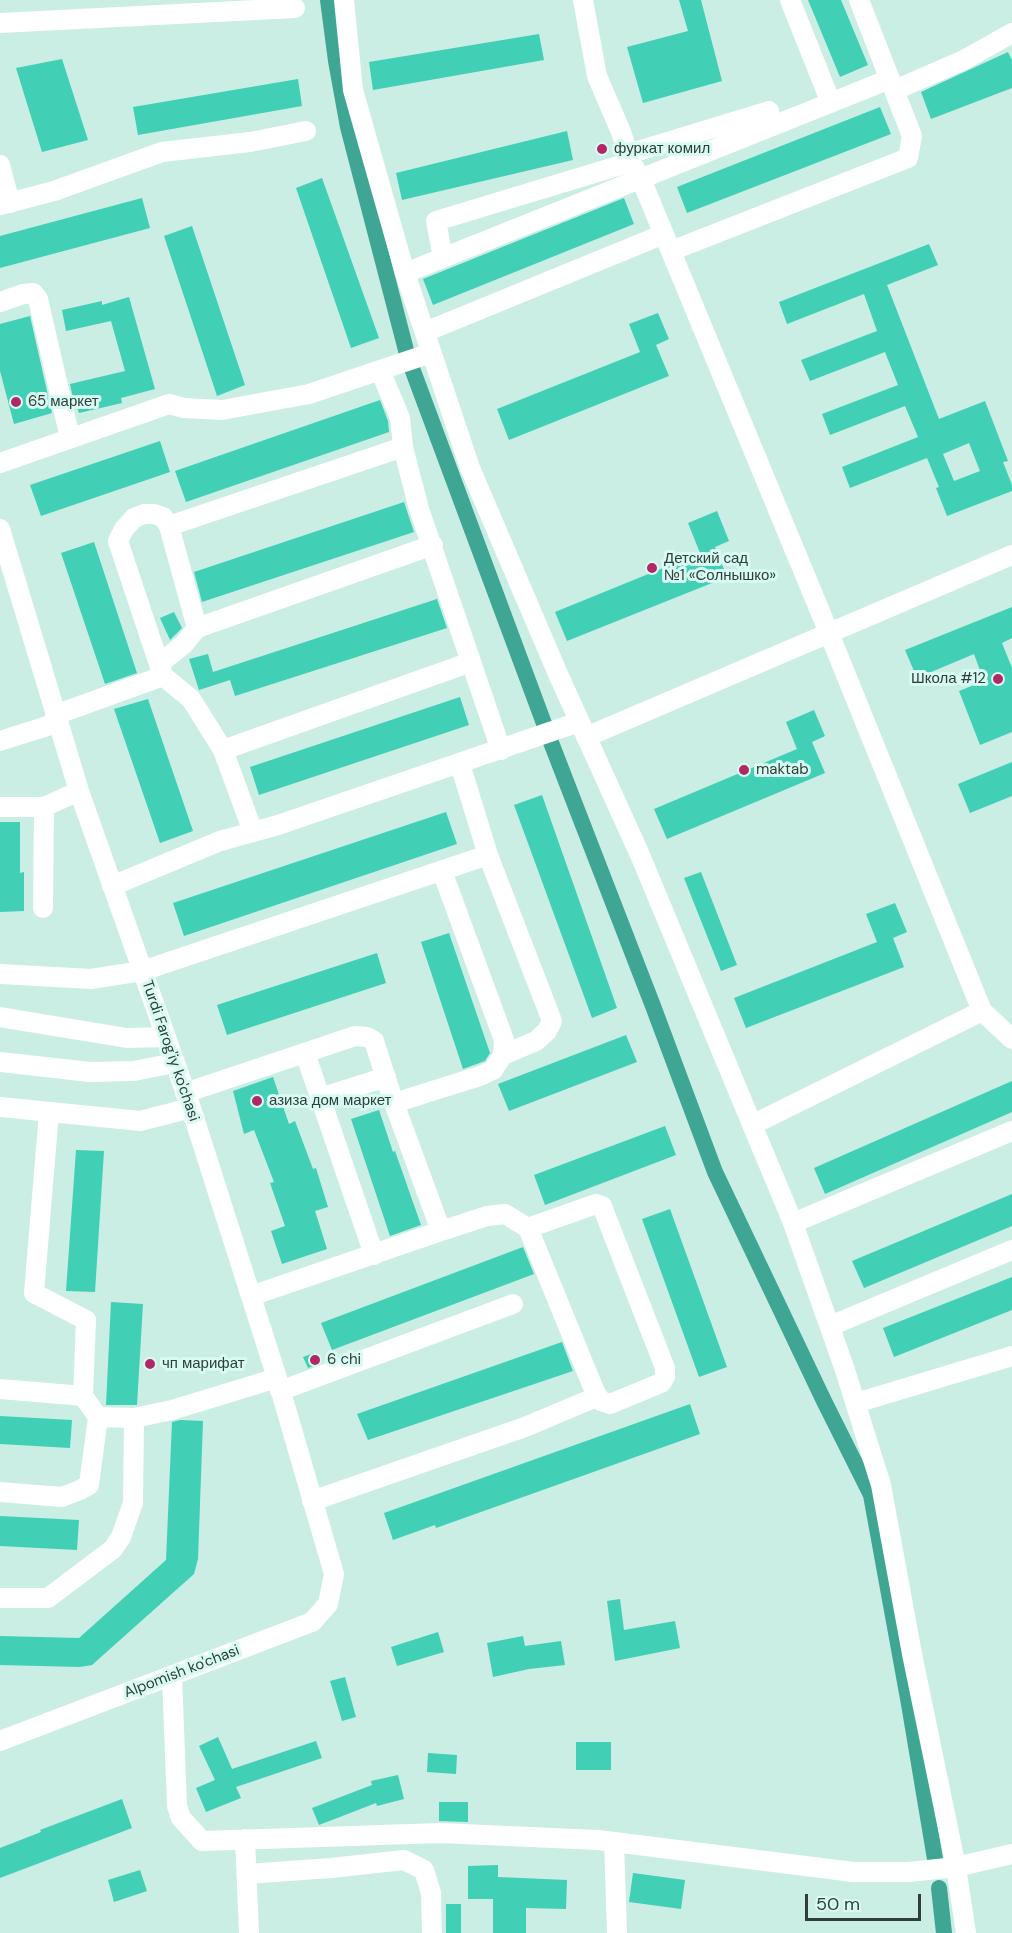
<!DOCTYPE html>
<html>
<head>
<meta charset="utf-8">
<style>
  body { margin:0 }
  #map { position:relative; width:1012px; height:1933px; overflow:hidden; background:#caede4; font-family:"DM Sans",sans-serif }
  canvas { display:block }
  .scale { position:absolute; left:805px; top:1894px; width:116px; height:27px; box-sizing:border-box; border:3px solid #303e3b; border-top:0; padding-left:8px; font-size:18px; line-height:21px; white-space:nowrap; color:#303e3b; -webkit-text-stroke:4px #d7fbf2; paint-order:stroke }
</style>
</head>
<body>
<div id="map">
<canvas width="1012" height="1933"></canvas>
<div class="scale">50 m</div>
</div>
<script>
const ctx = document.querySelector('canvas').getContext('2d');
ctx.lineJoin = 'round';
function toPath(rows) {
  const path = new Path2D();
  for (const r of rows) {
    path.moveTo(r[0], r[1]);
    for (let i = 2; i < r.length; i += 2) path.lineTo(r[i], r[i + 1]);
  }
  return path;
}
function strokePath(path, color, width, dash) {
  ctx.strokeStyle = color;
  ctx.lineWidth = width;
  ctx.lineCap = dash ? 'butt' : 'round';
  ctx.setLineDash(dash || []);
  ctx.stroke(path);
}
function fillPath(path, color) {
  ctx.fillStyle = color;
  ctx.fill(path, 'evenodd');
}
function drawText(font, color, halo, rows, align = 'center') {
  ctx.font = font + ' "DM Sans",sans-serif';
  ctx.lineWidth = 6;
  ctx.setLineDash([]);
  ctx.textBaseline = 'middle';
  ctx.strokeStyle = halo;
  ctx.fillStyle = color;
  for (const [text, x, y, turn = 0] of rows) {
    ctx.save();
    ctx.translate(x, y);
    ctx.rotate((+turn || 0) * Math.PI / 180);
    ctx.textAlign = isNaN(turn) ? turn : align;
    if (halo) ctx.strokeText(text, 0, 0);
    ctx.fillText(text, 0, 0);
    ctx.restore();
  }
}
strokePath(toPath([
  [328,0,336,61,348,127,407,354,413,371,552,745,653,1006,715,1172,824,1401,871,1495,909,1704,935,1859],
  [939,1888,944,1933]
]), '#3ea693', 16);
fillPath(toPath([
  [679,0,701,0,722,81,643,103,627,47,688,31],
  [808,0,841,0,868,65,840,77],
  [539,34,544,60,373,90,369,62],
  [1008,52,1012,60,1012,88,931,119,921,92],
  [62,59,88,140,42,152,16,68],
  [298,79,302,106,138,135,133,107],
  [880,107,891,134,687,213,677,187],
  [567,131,573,160,402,200,396,173],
  [322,178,379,338,351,348,296,188],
  [142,198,150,228,0,268,0,236],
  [624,198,634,224,433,305,423,279],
  [192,226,245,385,217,396,164,236],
  [929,244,938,265,887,285,939,419,985,401,1008,461,1003,462,1012,485,1012,491,947,516,936,488,939,487,927,458,850,488,842,467,918,437,905,406,830,435,822,414,898,385,885,352,810,381,801,360,877,331,864,294,787,324,779,302],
  [969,443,980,471,954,481,943,454],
  [129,297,155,389,121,398,122,403,79,413,77,407,75,407,70,384,125,371,111,321,66,331,62,310,102,301,102,305],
  [658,313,669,339,656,345,669,376,509,440,497,409,640,352,629,324],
  [30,316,52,413,14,424,0,371,0,324],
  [380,400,388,421,389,432,186,502,175,471],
  [160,441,170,472,41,516,30,485],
  [404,502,414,532,202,602,194,572],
  [717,511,729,541,715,547,727,577,567,641,555,612,700,553,688,523],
  [94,542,137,673,105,684,61,553],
  [437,599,447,628,235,696,230,680,199,690,189,659,208,654,213,672],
  [1012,607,1012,638,1002,643,1012,668,1012,732,980,745,959,691,984,681,974,654,917,678,905,650],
  [174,612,182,628,170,640,160,618],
  [460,697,469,725,259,795,250,767],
  [148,699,193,831,160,843,114,709],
  [814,710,825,736,812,742,825,773,667,839,654,809,797,749,786,722],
  [1012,762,1012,796,970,813,958,784],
  [542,795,617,1008,592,1018,514,805],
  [446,812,457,844,184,936,173,903],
  [0,822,20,822,20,873,24,872,24,911,0,912],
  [701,872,737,965,721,971,684,878],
  [895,903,907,932,893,938,904,967,746,1028,734,998,877,942,866,914],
  [449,933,490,1053,485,1061,463,1069,421,942],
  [377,953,386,983,227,1035,217,1005],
  [626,1035,637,1062,509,1111,498,1084],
  [273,1077,289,1124,295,1121,313,1169,316,1168,328,1207,315,1211,327,1249,282,1264,271,1231,285,1226,270,1183,274,1182,254,1130,244,1134,233,1091],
  [1012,1081,1012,1112,825,1194,814,1168],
  [379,1110,393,1152,395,1151,421,1225,390,1236,351,1119],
  [665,1126,676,1155,545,1205,534,1175],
  [76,1150,104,1151,95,1292,66,1291],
  [1012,1194,1012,1226,864,1288,852,1261],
  [670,1209,727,1367,699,1377,642,1219],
  [523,1247,534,1274,332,1350,321,1323],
  [1012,1277,1012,1310,894,1357,883,1328],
  [111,1302,143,1304,137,1405,106,1405],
  [562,1342,573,1371,368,1440,357,1414],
  [314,1353,319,1364,308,1368,303,1357],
  [690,1404,700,1434,436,1528,435,1525,393,1540,384,1513],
  [0,1416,72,1420,70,1448,0,1444],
  [180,1420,203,1421,198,1559,194,1574,92,1665,80,1667,0,1665,0,1636,79,1638,166,1560,172,1422],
  [0,1516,79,1520,77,1550,0,1546],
  [620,1599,624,1630,675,1621,680,1648,615,1661,607,1601],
  [438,1632,444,1652,397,1666,391,1647],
  [523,1636,525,1646,561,1641,565,1665,529,1669,493,1677,487,1643],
  [345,1677,356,1717,342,1721,330,1681],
  [218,1737,232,1769,316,1741,322,1758,236,1787,241,1798,206,1812,196,1788,215,1780,199,1746],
  [576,1742,611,1742,611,1770,576,1770],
  [428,1753,457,1755,456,1774,427,1772],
  [398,1775,404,1799,377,1806,376,1803,319,1825,312,1808,372,1785,371,1781],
  [122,1799,132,1828,0,1878,0,1848,41,1832,40,1830],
  [439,1802,468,1802,468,1822,439,1821],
  [498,1865,498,1877,567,1880,566,1909,526,1908,526,1933,493,1933,493,1899,468,1899,468,1866],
  [140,1870,147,1891,114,1902,108,1880],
  [633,1873,685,1880,681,1909,629,1902],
  [446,1904,461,1904,461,1933,446,1933]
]), '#41cfb6');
strokePath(toPath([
  [344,0,353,90,405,273,470,468,558,674,640,855,793,1223,845,1370,881,1485,912,1654,956,1867,966,1933],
  [583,0,597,76,621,132,631,162,641,179,829,633,982,1011,1012,1039],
  [790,0,831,103],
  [0,23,295,8],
  [895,90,964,60,1012,33],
  [628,154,769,111],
  [0,165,10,203],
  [0,205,54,191,162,152,250,142,306,131],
  [671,251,908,158,912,136,859,0],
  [443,258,436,221,631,162],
  [405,273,890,79],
  [0,302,23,294,33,293,38,299,70,438],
  [425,332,664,234],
  [380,370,400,418,403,447,419,509,501,750],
  [0,463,169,404,184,408,222,410,309,394,431,353],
  [0,529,79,791,191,1108,277,1378,334,1574,328,1604,312,1622,0,1741],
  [197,628,433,545],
  [159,664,184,644,197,628,169,526],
  [55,715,163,676],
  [586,737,1012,555],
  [0,741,57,723],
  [223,750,471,662],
  [460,764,488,855,552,1021,547,1031,536,1041,503,1055],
  [0,807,44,807,79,791],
  [253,832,223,750,191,699,163,676,118,541,124,529,134,518,144,514,154,514,163,517,169,526,403,447],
  [112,886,220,841,278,825,579,722],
  [43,908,44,807],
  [0,974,91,979,142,971,488,855],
  [0,1017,127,1038,166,1037],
  [305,1053,374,1255],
  [0,1062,90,1072,134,1071,174,1063],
  [185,1093,355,1036,367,1037,374,1041,394,1103,441,1231],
  [320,1098,386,1077],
  [394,1103,480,1076,493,1070,503,1055,504,1040,442,871],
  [0,1107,140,1121,191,1108],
  [752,1125,982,1011],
  [793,1223,1012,1131],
  [251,1296,441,1231,487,1216,505,1214,528,1228,595,1392,601,1401,610,1404,661,1383,665,1377,665,1368,602,1206,596,1204,528,1228],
  [830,1326,1012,1250],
  [0,1389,83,1396],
  [280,1391,513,1304],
  [856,1403,1012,1356],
  [98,1417,134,1418,172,1410,277,1378],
  [0,1492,62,1497,80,1490,89,1485,98,1417,83,1396,86,1320,34,1293,49,1112],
  [312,1501,525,1427,594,1398,595,1392],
  [0,1598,48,1598,113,1549,121,1537,133,1503,134,1418],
  [172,1676,177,1806,181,1818,202,1841,441,1833,598,1840,853,1872,909,1872,956,1867,1012,1854],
  [245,1839,249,1933],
  [614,1842,617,1933],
  [247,1874,331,1868,404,1860,424,1870,431,1893,432,1933]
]), '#fff', 20);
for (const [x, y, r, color] of [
  [602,149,6,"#b22867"],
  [16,402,6,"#b22867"],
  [652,568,6,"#b22867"],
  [998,679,6,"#b22867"],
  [744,770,6,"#b22867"],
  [257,1101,6,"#b22867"],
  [315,1360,6,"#b22867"],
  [150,1364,6,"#b22867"]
]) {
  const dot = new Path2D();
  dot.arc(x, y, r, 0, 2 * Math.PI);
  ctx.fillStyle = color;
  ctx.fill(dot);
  strokePath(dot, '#d7fbf2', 2);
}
drawText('15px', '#303e3b', '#d7fbf2', [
  ["фуркат комил",614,149],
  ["65 маркет",28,402],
  ["Детский сад",664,559],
  ["№1 «Солнышко»",664,576],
  ["Школа #12",986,679,"right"],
  ["maktab",756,770],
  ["азиза дом маркет",269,1101],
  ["6 chi",327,1360],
  ["чп марифат",162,1364]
], 'left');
drawText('15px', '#303e3b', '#d7fbf2', [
  ["Turdi Farog'iy ko'chasi",170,1051,71],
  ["Alpomish ko'chasi",182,1672,-21]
]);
</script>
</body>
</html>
